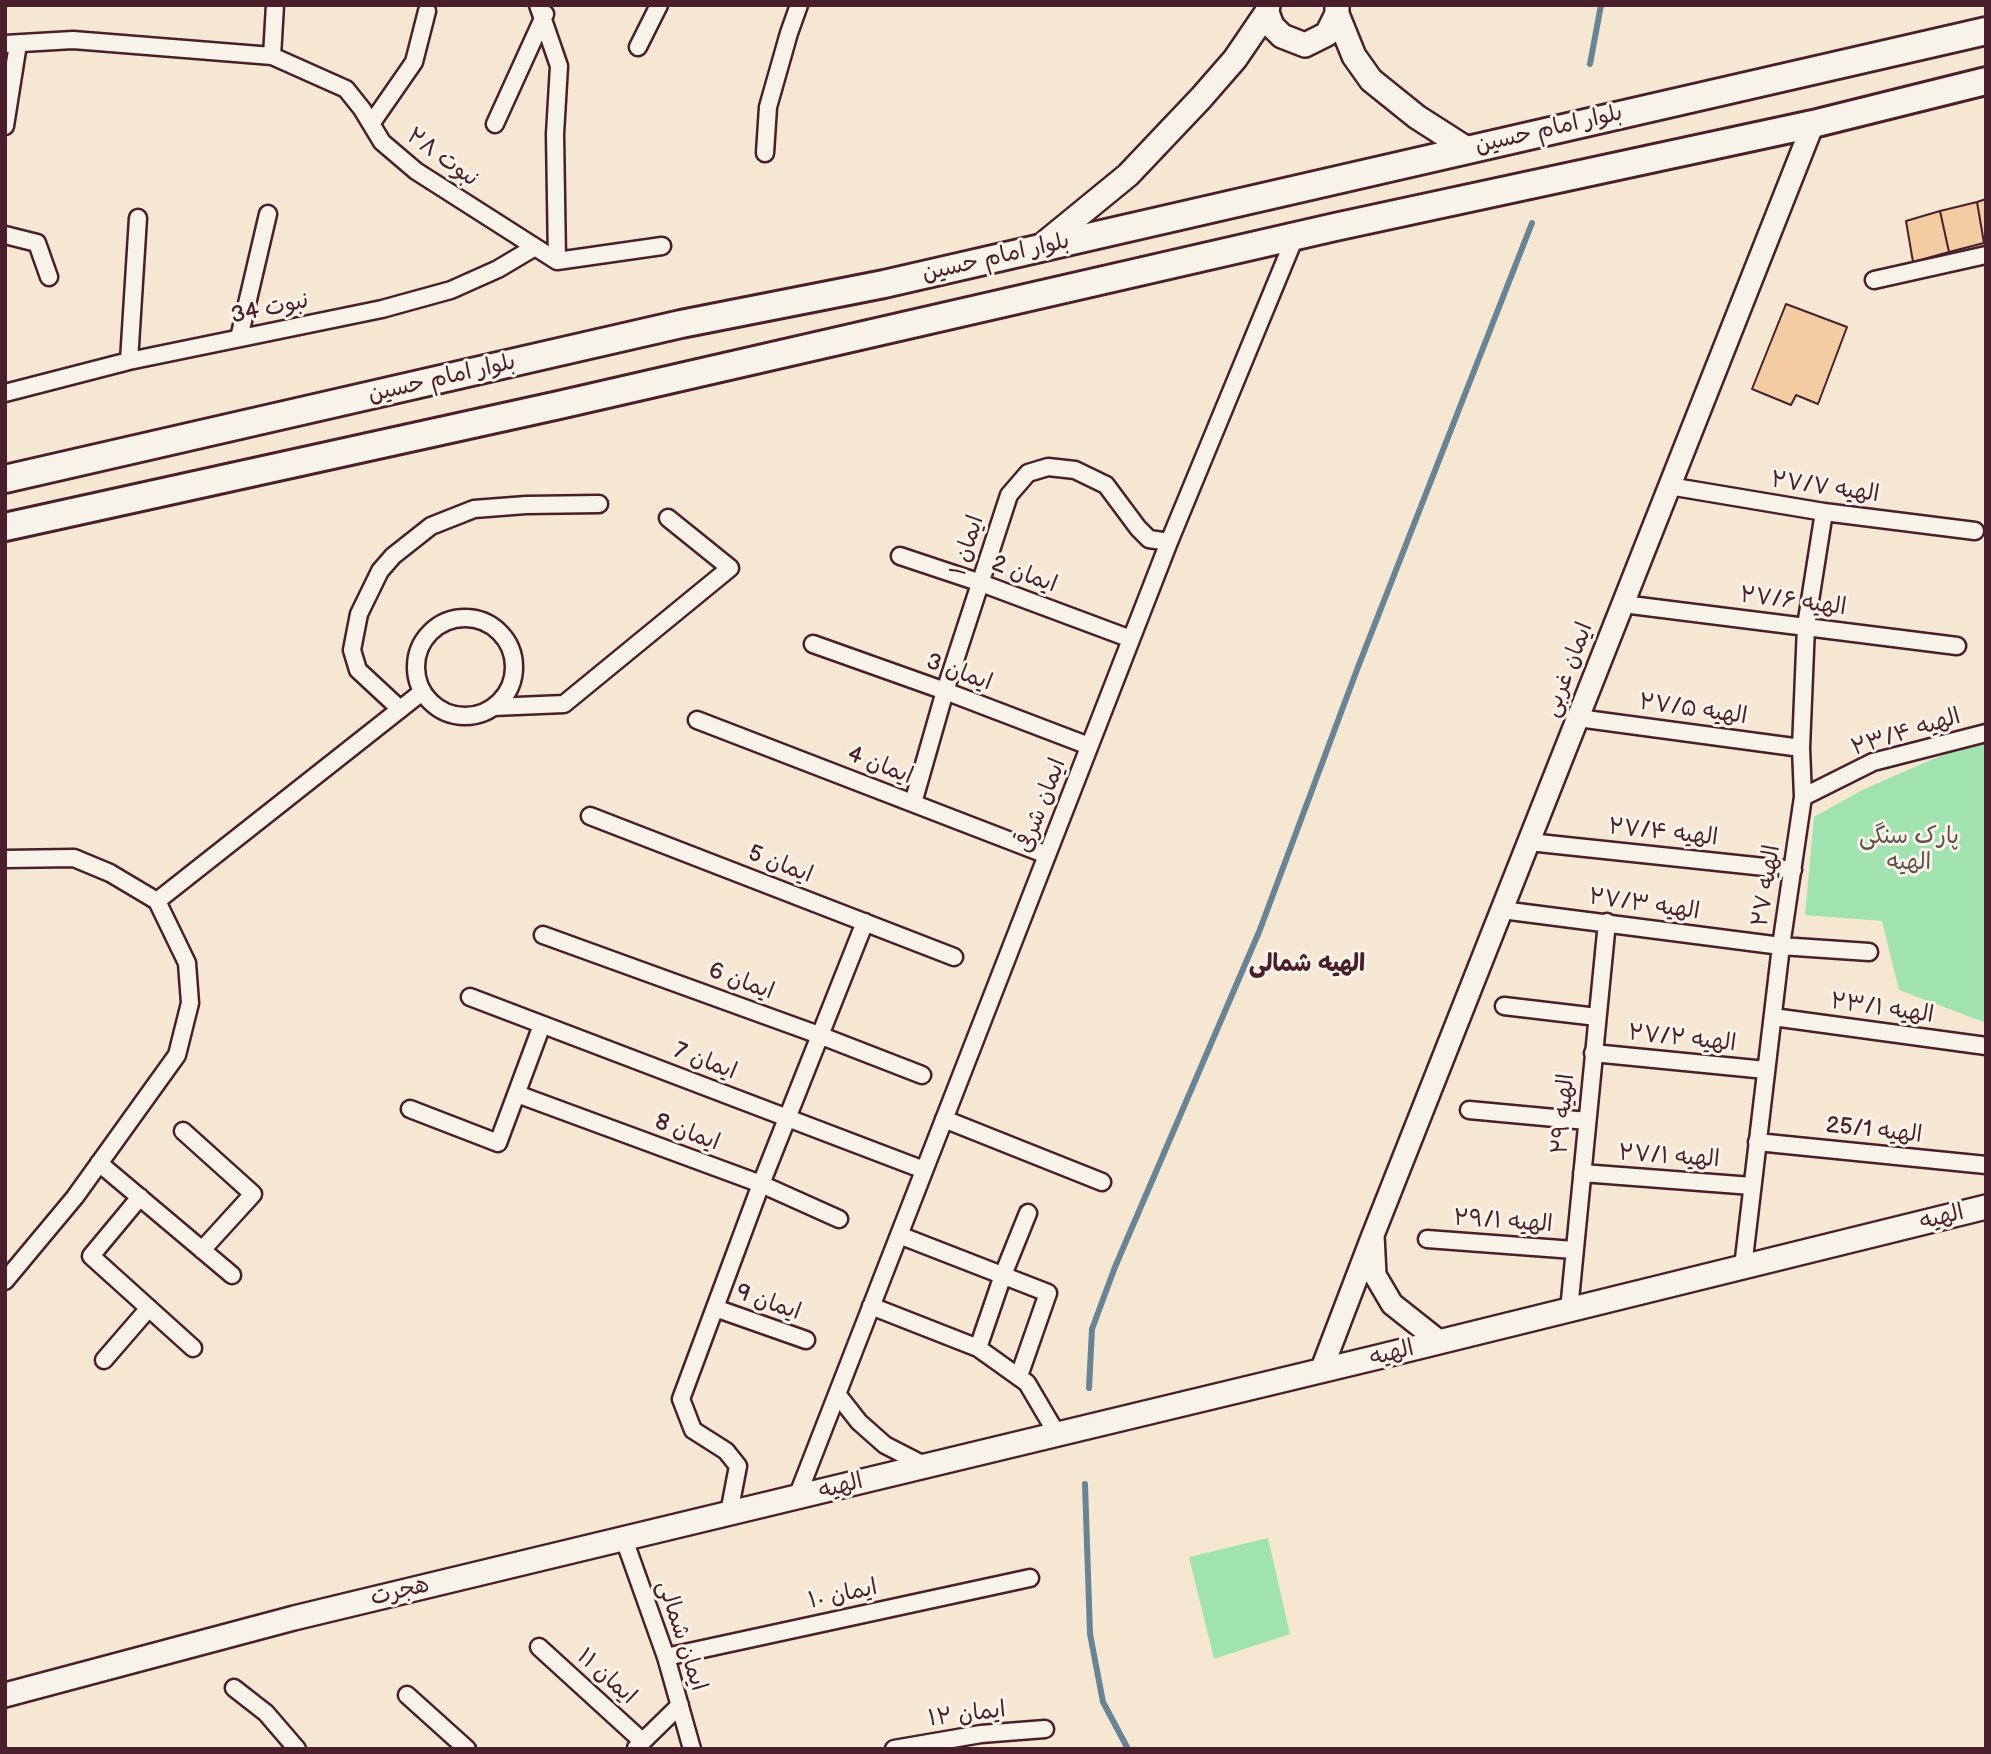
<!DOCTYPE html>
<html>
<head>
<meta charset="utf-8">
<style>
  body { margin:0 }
  #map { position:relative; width:1991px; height:1754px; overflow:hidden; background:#f6e7d3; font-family:"Balsamiq Sans",sans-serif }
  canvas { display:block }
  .frame { position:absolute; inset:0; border:7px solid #4a1f2b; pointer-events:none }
</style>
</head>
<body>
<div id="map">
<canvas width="1991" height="1754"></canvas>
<div class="frame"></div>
</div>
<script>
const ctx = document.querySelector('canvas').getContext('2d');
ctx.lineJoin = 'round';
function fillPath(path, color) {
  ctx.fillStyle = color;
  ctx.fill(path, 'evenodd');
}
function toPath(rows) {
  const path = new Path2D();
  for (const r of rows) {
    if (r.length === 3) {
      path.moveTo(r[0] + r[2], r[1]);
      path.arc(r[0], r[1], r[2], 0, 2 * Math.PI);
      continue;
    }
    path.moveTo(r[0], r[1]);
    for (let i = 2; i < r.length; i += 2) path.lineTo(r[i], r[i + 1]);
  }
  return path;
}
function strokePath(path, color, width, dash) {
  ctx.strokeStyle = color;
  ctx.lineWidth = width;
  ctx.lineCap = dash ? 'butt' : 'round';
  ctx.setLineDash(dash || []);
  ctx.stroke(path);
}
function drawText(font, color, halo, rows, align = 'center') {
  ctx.font = font + ' "Balsamiq Sans","Playpen Sans Arabic",sans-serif';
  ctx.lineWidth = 6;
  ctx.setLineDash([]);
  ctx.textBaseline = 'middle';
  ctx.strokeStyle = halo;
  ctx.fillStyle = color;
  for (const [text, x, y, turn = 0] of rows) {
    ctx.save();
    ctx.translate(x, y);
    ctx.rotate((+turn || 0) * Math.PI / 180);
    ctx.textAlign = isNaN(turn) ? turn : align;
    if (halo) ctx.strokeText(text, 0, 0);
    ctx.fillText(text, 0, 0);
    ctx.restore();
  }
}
fillPath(toPath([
  [1986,742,1986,1023,1899,990,1882,921,1805,915,1814,817,1862,790,1963,746],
  [1268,1538,1290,1634,1214,1659,1189,1557]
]), '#a0e3ae');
strokePath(toPath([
  [1590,64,1601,5],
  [1089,1388,1092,1329,1115,1267,1259,932,1358,667,1532,223],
  [1085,1484,1090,1634,1103,1702,1128,1749]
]), '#698495', 6);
const building = toPath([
  [1986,199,1986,243,1984,243,1977,202,1986,199],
  [1977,202,1984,243,1949,252,1940,211,1977,202],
  [1940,211,1949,252,1913,262,1906,221,1940,211],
  [1786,304,1847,327,1818,404,1796,395,1791,405,1752,389,1786,304]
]);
fillPath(building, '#f3cca2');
strokePath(building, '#4a1f2b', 2);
const minor = toPath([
  [538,5,559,66,555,134,557,261],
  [5,44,73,40,272,56,346,89,362,109,382,142,416,171,557,261,662,246],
  [638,47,659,5],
  [272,56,275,5],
  [371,124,414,62,427,11],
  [495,124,545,14],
  [5,126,18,44],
  [765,153,768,107,789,33,799,5],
  [5,235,37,243,49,277],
  [1874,280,1986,255],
  [239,338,268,214],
  [129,361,138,218],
  [5,393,129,361,382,309,451,290,498,269,535,247],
  [1669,486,1824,512,1975,531],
  [900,556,981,583,1131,639],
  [1623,604,1957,646],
  [465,667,49],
  [813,644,945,691,1089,746],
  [493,707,564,704,730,568,668,518],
  [400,709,358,670,352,650,359,614,380,571,393,556,431,526,474,509,526,505,599,504],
  [1578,718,1801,748],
  [697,720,1047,855],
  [1803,797,1873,762,1986,733],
  [913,803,945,691,1009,495,1028,473,1048,467,1075,470,1106,485,1138,528,1149,539,1169,542],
  [590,816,954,957],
  [1529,842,1793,870],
  [5,859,74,858,110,873,157,901,187,963,190,1003,177,1055,75,1197,5,1281],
  [157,901,422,692],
  [1502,910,1781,946,1869,952],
  [543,935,819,1035,922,1075],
  [470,997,924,1170],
  [1504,1006,1597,1017],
  [1773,1017,1986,1046],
  [1593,1053,1766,1070],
  [517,1094,761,1184,839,1219],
  [410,1109,498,1143,542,1025],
  [1469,1110,1587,1121],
  [944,1119,1102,1182],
  [183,1131,253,1194,202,1250],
  [1757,1142,1986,1165],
  [99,1163,232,1275],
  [1582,1173,1752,1186],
  [140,1197,91,1256,193,1348],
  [1028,1213,1003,1275,978,1348,1027,1383,1057,1434],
  [899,1235,1048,1293,1019,1376],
  [1427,1239,1574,1250],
  [1743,1267,1781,946,1803,797,1801,748,1806,626,1824,512],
  [871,1306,978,1348],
  [715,1308,806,1340],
  [1569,1310,1607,922],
  [104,1360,149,1308],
  [837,1394,859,1422,885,1445,926,1466],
  [797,1497,1169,542,1295,237],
  [729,1513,738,1466,726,1451,693,1430,681,1399,761,1184,865,922],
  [624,1539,666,1657,692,1749],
  [539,1647,642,1741],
  [666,1657,1030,1578],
  [234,1688,266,1713,297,1749],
  [407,1695,467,1749],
  [636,1748,680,1705],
  [894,1749,981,1734,1045,1729]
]);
const tertiary = toPath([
  [1373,1235,1813,124],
  [1321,1371,1373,1235,1375,1275,1392,1304,1440,1342]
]);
const secondary = toPath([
  [1337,5,1337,14,1354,56,1371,80,1417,117,1467,149],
  [1267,12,1272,26,1282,36,1305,45,1327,34,1337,14],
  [1040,247,1128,175,1201,98,1235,59,1267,12,1268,5],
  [5,1695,294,1618,1378,1357,1986,1207]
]);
const primary = toPath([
  [5,479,681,324,884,284,1986,31],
  [5,527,559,405,1335,227,1813,124,1986,81]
]);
strokePath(minor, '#4a1f2b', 21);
strokePath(tertiary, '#4a1f2b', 26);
strokePath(secondary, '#4a1f2b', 28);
strokePath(primary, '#4a1f2b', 32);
strokePath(minor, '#f7f3e8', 16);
strokePath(tertiary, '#f7f3e8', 21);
strokePath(secondary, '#f7f3e8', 23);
strokePath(primary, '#f7f3e8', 26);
drawText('23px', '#4a1f2b', '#f7f3e8', [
  ["بلوار امام حسین",1549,130,-13],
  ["نبوت ۲۸",442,158,36],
  ["بلوار امام حسین",996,258,-13],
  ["نبوت 34",270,309,-12],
  ["بلوار امام حسین",442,379,-13],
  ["الهیه ۲۷/۷",1825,488,8],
  ["ایمان ۱",968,546,-72],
  ["ایمان 2",1024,575,20],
  ["الهیه ۲۷/۶",1793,602,7],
  ["ایمان غربی",1569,670,-69],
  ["ایمان 3",959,673,20],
  ["الهیه ۲۷/۵",1693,710,8],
  ["الهیه ۲۳/۴",1906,733,-17],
  ["ایمان 4",880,766,21],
  ["ایمان شرقی",1042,806,-69],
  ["الهیه ۲۷/۴",1663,833,6],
  ["ایمان 5",780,865,21],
  ["الهیه ۲۷",1767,886,-81],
  ["الهیه ۲۷/۳",1644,905,8],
  ["ایمان 6",741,982,20],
  ["الهیه ۲۳/۱",1882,1009,8],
  ["الهیه ۲۷/۲",1682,1039,6],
  ["ایمان 7",705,1062,21],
  ["الهیه ۲۹",1564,1114,-85],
  ["الهیه 25/1",1874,1131,6],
  ["ایمان 8",687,1133,20],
  ["الهیه ۲۷/۱",1669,1157,4],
  ["الهیه",1942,1218,-14],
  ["الهیه ۲۹/۱",1503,1222,4],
  ["ایمان 9",768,1303,19],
  ["الهیه",1392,1354,-14],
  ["الهیه",841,1487,-14],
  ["هجرت",400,1592,-14],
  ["ایمان ۱۰",843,1595,-12],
  ["ایمان شمالی",681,1636,72],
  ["ایمان ۱۱",606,1677,42],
  ["ایمان ۱۲",967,1715,-7]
]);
drawText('23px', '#60504c', '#f7f3e8', [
  ["پارک سنگی",1909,837],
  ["الهیه",1909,863]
]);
drawText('bold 24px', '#4a1f2b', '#f7f3e8', [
  ["الهیه شمالی",1307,965]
]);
</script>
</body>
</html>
